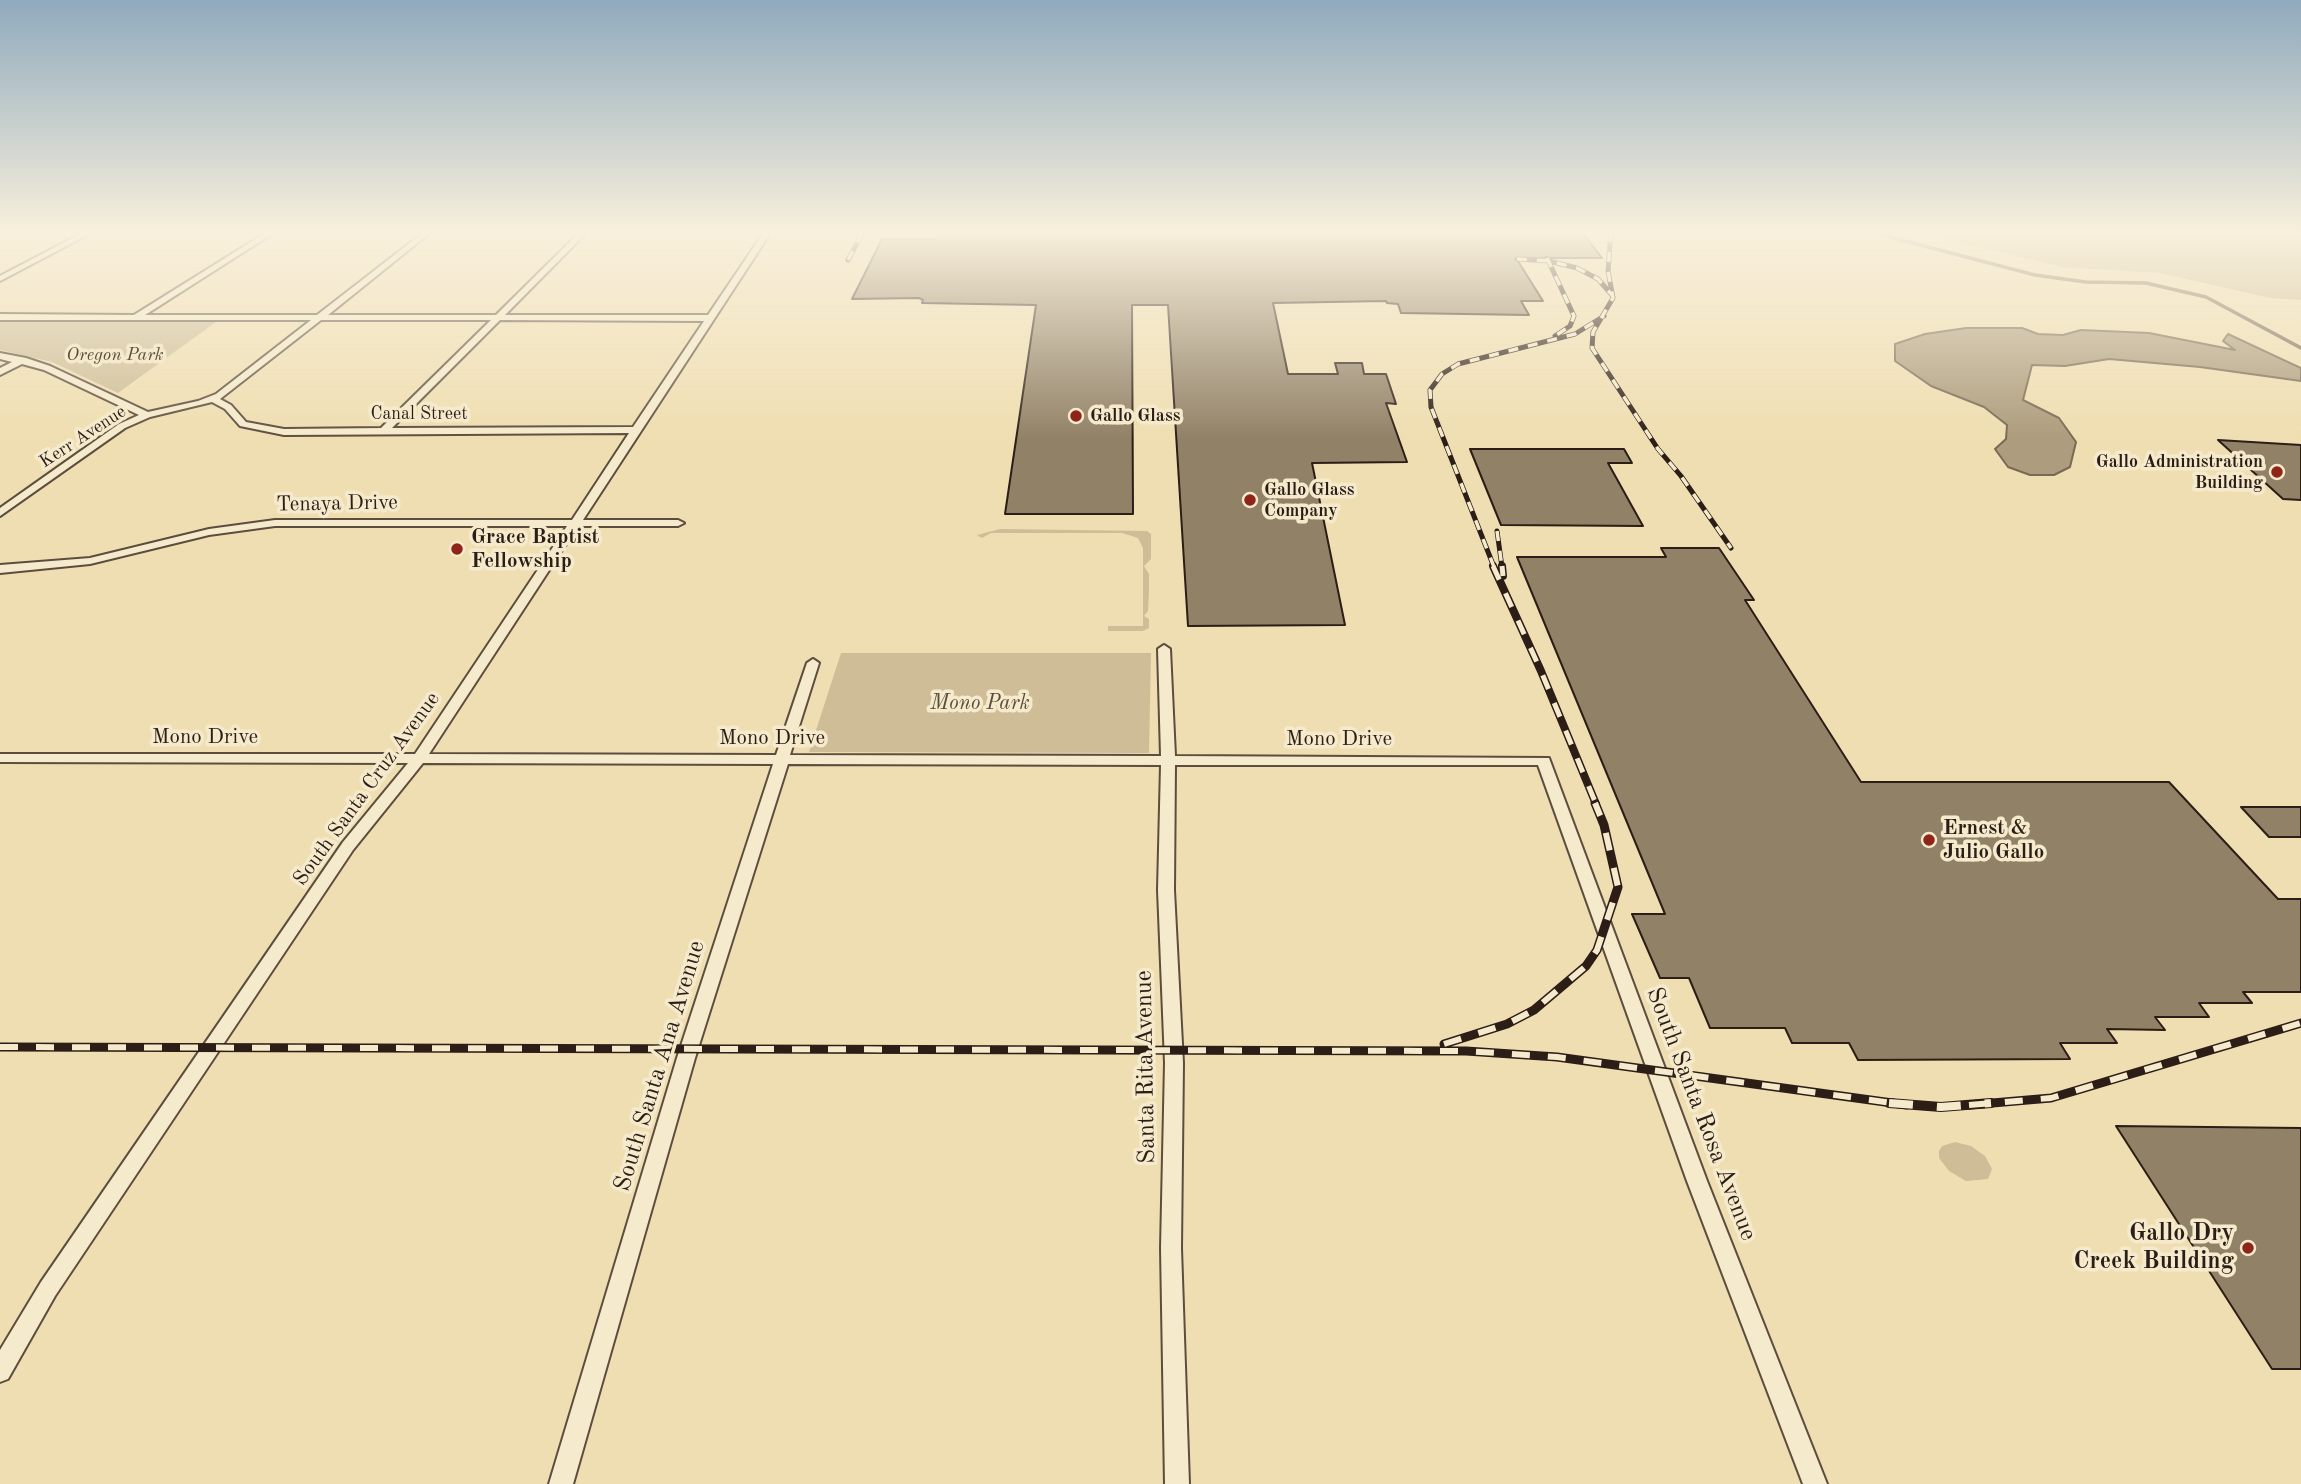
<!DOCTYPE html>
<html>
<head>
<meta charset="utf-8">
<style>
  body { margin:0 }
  canvas { display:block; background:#efdeb1 }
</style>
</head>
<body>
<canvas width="2301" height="1484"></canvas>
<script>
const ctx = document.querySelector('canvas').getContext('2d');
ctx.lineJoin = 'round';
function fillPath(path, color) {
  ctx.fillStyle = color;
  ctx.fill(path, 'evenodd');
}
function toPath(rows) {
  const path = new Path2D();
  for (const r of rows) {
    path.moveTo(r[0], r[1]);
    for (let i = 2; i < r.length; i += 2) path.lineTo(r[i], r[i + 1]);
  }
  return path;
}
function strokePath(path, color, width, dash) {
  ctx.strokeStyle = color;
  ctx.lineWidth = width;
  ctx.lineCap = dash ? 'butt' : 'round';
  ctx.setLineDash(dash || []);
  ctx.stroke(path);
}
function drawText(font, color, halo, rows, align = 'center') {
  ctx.font = font + ' "Old Standard TT",serif';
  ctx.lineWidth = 7;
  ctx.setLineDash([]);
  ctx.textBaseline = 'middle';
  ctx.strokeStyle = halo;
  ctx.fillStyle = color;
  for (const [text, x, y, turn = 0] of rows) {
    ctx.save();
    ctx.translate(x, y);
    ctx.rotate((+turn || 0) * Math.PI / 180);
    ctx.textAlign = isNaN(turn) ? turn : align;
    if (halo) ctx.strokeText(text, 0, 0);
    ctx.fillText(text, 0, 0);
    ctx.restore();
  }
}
fillPath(toPath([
  [1915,232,2301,232,2301,300,2271,298,2159,273,2063,267],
  [0,322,216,322,118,393,52,362,0,350],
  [1000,529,1147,531,1151,534,1151,559,1144,566,1149,574,1149,591,1148,611,1144,616,1149,619,1149,628,1143,631,1108,631,1108,626,1143,626,1143,548,1138,538,1122,533,991,533,982,538,977,535],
  [841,653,1151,653,1149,753,809,752],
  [1955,1142,1971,1146,1985,1156,1992,1169,1988,1179,1966,1181,1949,1171,1939,1158,1939,1151,1942,1146]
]), '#cebd97');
const water = toPath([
  [1966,328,2022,328,2038,334,2063,335,2081,330,2149,333,2235,350,2223,341,2228,334,2301,368,2301,381,2200,367,2109,359,2065,366,2032,365,2023,400,2059,418,2076,442,2070,467,2054,475,2030,475,2008,467,1995,449,2006,439,2007,425,1984,407,1931,386,1895,361,1895,344,1925,334,1966,328]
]);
fillPath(water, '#ad9c7d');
strokePath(water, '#796954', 2);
strokePath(toPath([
  [1871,232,2035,275,2086,282,2146,283,2206,297,2301,348]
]), '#796954', 3.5);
const building = toPath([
  [1582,232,1602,258,1516,258,1543,301,1521,301,1529,315,1401,313,1398,304,1387,303,1386,301,1273,303,1288,374,1338,374,1335,363,1362,363,1364,374,1386,374,1396,404,1386,403,1407,462,1312,463,1345,625,1188,626,1168,305,1132,305,1133,514,1005,514,1036,305,922,303,923,300,919,298,852,299,882,239,935,239,938,233,1582,232],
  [2218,440,2301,445,2301,500,2283,499,2218,440],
  [1470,449,1624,449,1632,463,1608,463,1643,526,1501,525,1470,449],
  [1661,548,1719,548,1754,600,1745,600,1861,782,2169,782,2278,899,2301,899,2301,992,2243,992,2252,1003,2199,1003,2209,1017,2155,1017,2165,1030,2107,1029,2117,1043,2060,1043,2070,1059,1858,1060,1849,1043,1792,1043,1785,1028,1710,1028,1689,978,1660,978,1632,914,1665,914,1517,557,1666,557,1661,548],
  [2241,807,2301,807,2301,837,2269,837,2241,807],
  [2116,1126,2301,1128,2301,1369,2272,1369,2116,1126]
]);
fillPath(building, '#918167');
strokePath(building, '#2c1d17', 2);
const street = toPath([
  [84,232,93,232,0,281,0,276,84,232],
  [267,232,275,232,145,315,317,315,424,232,431,232,328,315,496,315,580,232,587,232,505,315,708,315,764,232,771,232,583,520,678,520,684,523,678,526,578,526,429,754,776,755,807,663,813,659,819,663,790,755,1161,756,1158,649,1164,645,1170,649,1175,756,1549,758,1707,1181,1827,1484,1803,1484,1687,1181,1538,765,1175,765,1174,890,1183,1063,1181,1248,1189,1484,1165,1484,1161,1248,1165,1063,1158,890,1161,765,788,764,695,1058,573,1484,549,1484,677,1058,773,764,423,763,353,850,55,1296,8,1379,0,1382,0,1350,41,1282,343,842,408,763,0,762,0,754,415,754,567,526,275,526,209,535,90,564,0,573,0,565,90,558,209,529,275,520,572,520,629,433,284,435,240,426,225,409,212,402,150,417,125,428,0,516,0,508,119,424,139,415,44,370,22,364,0,375,0,368,12,362,0,359,0,353,26,358,50,366,148,412,198,401,216,394,311,320,0,320,0,314,134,315,267,232],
  [321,320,491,320,381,428,284,429,246,422,231,405,220,399,321,320],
  [500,320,704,321,633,427,392,428,500,320]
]);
strokePath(street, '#5d4d3e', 4);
fillPath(street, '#f5eacc');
const railFar3 = toPath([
  [1611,232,1608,271,1613,298,1593,332,1592,348,1658,449,1681,476,1731,548],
  [1547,258,1574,316,1570,326,1555,336],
  [1517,259,1549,261,1577,268,1598,279,1612,295],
  [848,260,863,232],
  [1497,531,1502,567],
  [1494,567,1431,407,1430,390,1442,374,1458,364,1575,334,1604,316]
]);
const railFar2 = toPath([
  [1493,566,1541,671,1596,804],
  [1502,566,1503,576]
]);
const railFar1 = toPath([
  [1444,1044,1507,1024,1534,1010,1586,966,1597,950,1618,887,1604,825,1595,803],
  [0,1047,1466,1051,1557,1057,1907,1105],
  [1969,1105,2051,1098,2301,1023]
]);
const rail = toPath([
  [1889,1103,1941,1107,1991,1103]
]);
strokePath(railFar3, '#2c1d17', 5);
strokePath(railFar2, '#2c1d17', 8);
strokePath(railFar1, '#2c1d17', 9);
strokePath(rail, '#2c1d17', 10);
strokePath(railFar3, '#f5eacc', 3.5, [10]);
strokePath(railFar2, '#f5eacc', 5, [15]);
strokePath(railFar1, '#f5eacc', 6, [18]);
strokePath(rail, '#f5eacc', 8, [24]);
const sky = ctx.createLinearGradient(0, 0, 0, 439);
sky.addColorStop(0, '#90aabd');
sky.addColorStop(0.53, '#f8f0dc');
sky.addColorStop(1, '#f8f0dc00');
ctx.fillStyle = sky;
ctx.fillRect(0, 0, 2301, 439);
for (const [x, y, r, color] of [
  [1076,416,7,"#8f2418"],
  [2277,472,7,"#8f2418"],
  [1250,500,7,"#8f2418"],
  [457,549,7,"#8f2418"],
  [1929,840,7,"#8f2418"],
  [2248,1248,7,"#8f2418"]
]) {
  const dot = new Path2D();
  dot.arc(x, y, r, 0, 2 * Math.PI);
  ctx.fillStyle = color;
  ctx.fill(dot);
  strokePath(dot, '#f5eacc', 2.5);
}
drawText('italic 18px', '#5d4d3d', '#f5eacc', [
  ["Oregon Park",115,355]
]);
drawText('18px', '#2c1d17', '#f5eacc', [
  ["Canal Street",419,414],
  ["Kerr Avenue",83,437,-33]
]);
drawText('bold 18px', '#2c1d17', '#f5eacc', [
  ["Gallo Glass",1090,416],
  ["Gallo Administration",2263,462,"right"],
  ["Building",2263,483,"right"],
  ["Gallo Glass",1264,490],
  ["Company",1264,511]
], 'left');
drawText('21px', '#2c1d17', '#f5eacc', [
  ["Tenaya Drive",337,504,-1],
  ["Mono Drive",205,737],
  ["Mono Drive",772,738],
  ["Mono Drive",1339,739],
  ["South Santa Cruz Avenue",367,789,-54]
]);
drawText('bold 21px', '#2c1d17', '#f5eacc', [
  ["Grace Baptist",471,537],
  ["Fellowship",471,561],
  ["Ernest &",1943,828],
  ["Julio Gallo",1943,852]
], 'left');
drawText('italic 21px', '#5d4d3d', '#f5eacc', [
  ["Mono Park",980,703]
]);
drawText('24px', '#2c1d17', '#f5eacc', [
  ["South Santa Ana Avenue",660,1066,-73],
  ["Santa Rita Avenue",1146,1067,-91],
  ["South Santa Rosa Avenue",1701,1114,69]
]);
drawText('bold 24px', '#2c1d17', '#f5eacc', [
  ["Gallo Dry",2234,1234],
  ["Creek Building",2234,1262]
], 'right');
</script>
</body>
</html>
